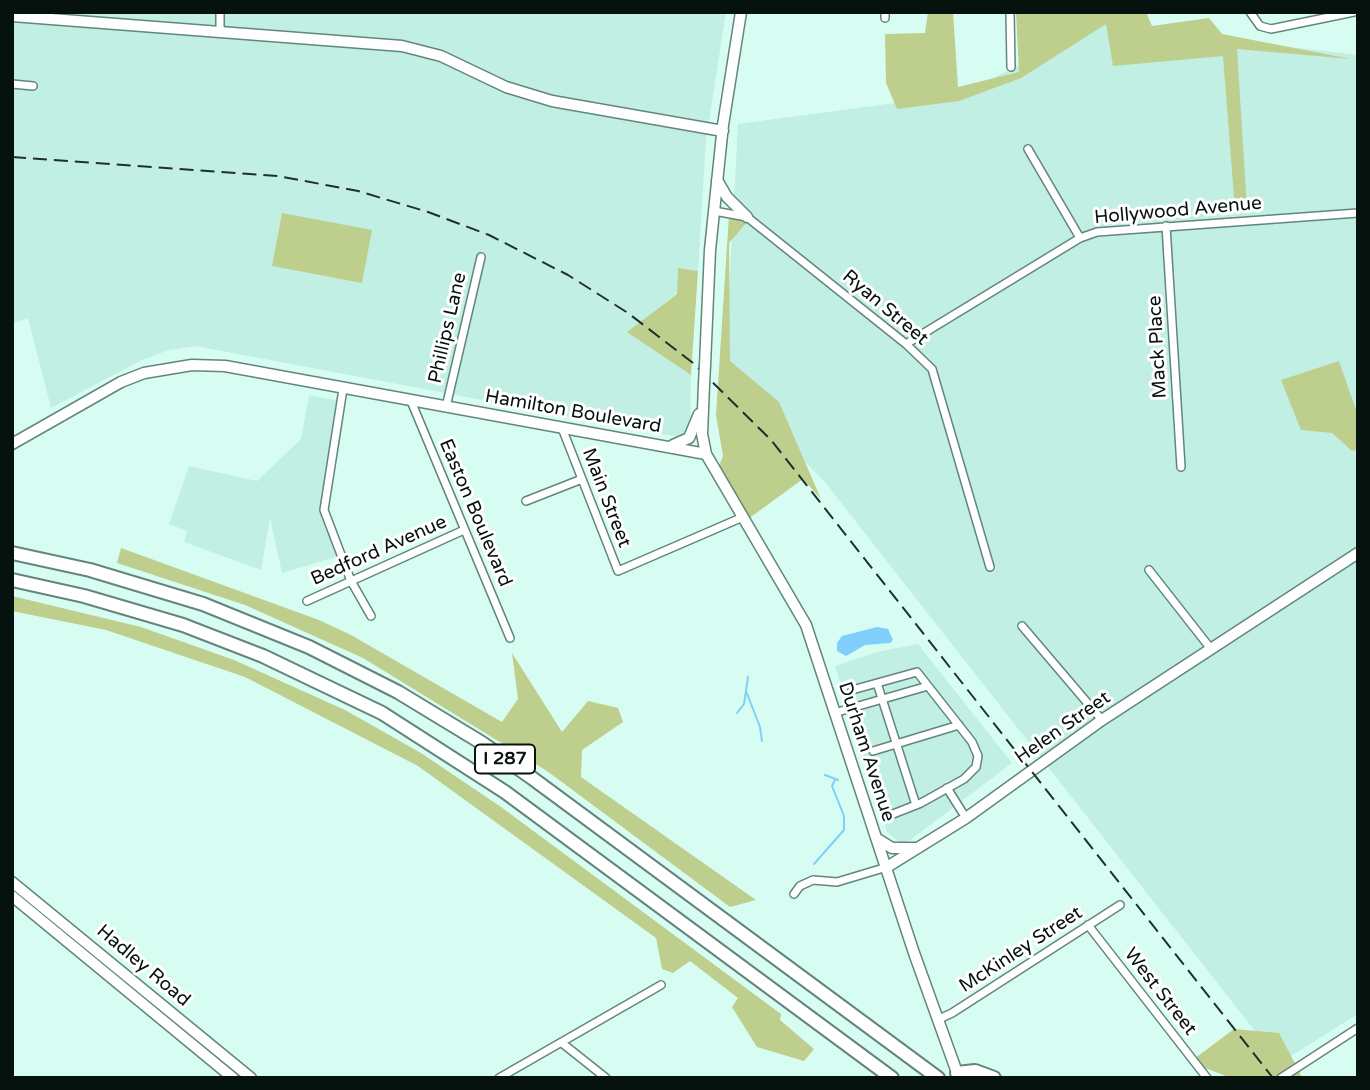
<!DOCTYPE html>
<html>
<head>
<meta charset="utf-8">
<style>
  body { margin:0 }
  #map { position:relative; width:1370px; height:1090px; overflow:hidden; background:#d7fdf3; font-family:"Varela Round",sans-serif }
  canvas { display:block }
  .frame { position:absolute; inset:0; border:14px solid #05120e; pointer-events:none }
</style>
</head>
<body>
<div id="map">
<canvas width="1370" height="1090"></canvas>
<div class="frame"></div>
</div>
<script>
const ctx = document.querySelector('canvas').getContext('2d');
ctx.lineJoin = 'round';
function fillPath(path, color) {
  ctx.fillStyle = color;
  ctx.fill(path, 'evenodd');
}
function toPath(rows) {
  const path = new Path2D();
  for (const r of rows) {
    path.moveTo(r[0], r[1]);
    for (let i = 2; i < r.length; i += 2) path.lineTo(r[i], r[i + 1]);
  }
  return path;
}
function strokePath(path, color, width, dash) {
  ctx.strokeStyle = color;
  ctx.lineWidth = width;
  ctx.lineCap = dash ? 'butt' : 'round';
  ctx.setLineDash(dash || []);
  ctx.stroke(path);
}
function drawText(font, color, halo, rows, align = 'center') {
  ctx.font = font + ' "Varela Round",sans-serif';
  ctx.lineWidth = 6;
  ctx.setLineDash([]);
  ctx.textBaseline = 'middle';
  ctx.strokeStyle = halo;
  ctx.fillStyle = color;
  for (const [text, x, y, turn = 0] of rows) {
    ctx.save();
    ctx.translate(x, y);
    ctx.rotate((+turn || 0) * Math.PI / 180);
    ctx.textAlign = isNaN(turn) ? turn : align;
    if (halo) ctx.strokeText(text, 0, 0);
    ctx.fillText(text, 0, 0);
    ctx.restore();
  }
}
fillPath(toPath([
  [12,12,726,12,706,141,698,271,678,268,677,293,628,332,691,375,690,439,195,346,169,350,140,361,51,408,28,318,12,324],
  [1112,17,1206,37,1358,55,1358,1014,1280,1063,824,481,724,381,738,124,962,94],
  [309,395,345,402,339,448,325,497,342,555,282,573,270,518,261,570,184,542,187,531,169,524,189,466,257,481,301,439],
  [918,644,1012,763,909,841,899,842,887,832,835,666,877,652]
]), '#c1efe3');
fillPath(toPath([
  [928,12,953,12,958,87,1019,72,1016,12,1146,12,1152,26,1209,18,1222,34,1351,59,1237,49,1247,209,1235,210,1223,56,1113,66,1106,24,1021,78,959,101,897,109,886,83,885,34,925,33],
  [282,213,372,230,362,283,272,266],
  [729,215,748,221,729,243,730,361,779,402,821,499,803,479,748,519,719,466,723,456,716,415],
  [678,268,698,271,691,375,627,332,677,294],
  [1339,361,1358,416,1358,449,1352,451,1332,433,1301,430,1281,380],
  [121,548,319,620,351,635,502,722,518,699,512,653,562,732,588,701,618,708,623,722,582,750,581,777,756,900,730,907,547,771,363,658,245,605,117,563],
  [12,596,141,627,234,660,345,710,421,753,501,807,781,1014,780,1020,814,1049,804,1061,757,1047,732,1007,738,998,690,961,673,973,662,969,656,938,418,766,245,677,106,630,12,611],
  [1234,1029,1279,1033,1302,1077,1328,1078,1231,1078,1200,1066,1194,1059]
]), '#bece8c');
fillPath(toPath([
  [877,627,888,629,893,640,890,643,865,645,846,656,837,651,837,643,842,636]
]), '#7fcefc');
strokePath(toPath([
  [746,691,760,727,762,741],
  [737,713,744,704,748,677],
  [825,775,838,780],
  [814,864,844,830,844,816,832,786,835,780]
]), '#7fcefc', 2);
const street = toPath([
  [885,12,885,18],
  [1010,12,1011,67],
  [1250,12,1260,26,1271,29,1354,12],
  [220,32,220,12],
  [12,84,33,86],
  [1028,149,1080,238],
  [714,211,747,217,906,344,932,369,990,567],
  [1166,226,1181,467],
  [906,344,1080,238,1097,232,1358,213],
  [343,389,324,510,351,581,371,616],
  [411,401,510,638],
  [446,407,481,257],
  [562,428,618,571,743,517],
  [526,501,582,479],
  [1149,570,1211,649],
  [307,601,464,530],
  [1022,626,1102,720],
  [877,683,916,805],
  [852,690,917,672,972,742,978,756,976,767,964,779,921,803,893,814],
  [834,713,928,686],
  [873,751,959,725],
  [947,788,966,818],
  [794,894,800,886,813,880,837,882,887,867],
  [1088,925,1207,1078],
  [937,1020,952,1013,1120,905],
  [562,1043,606,1078],
  [499,1078,661,985],
  [1281,1078,1358,1028]
]);
const secondary = toPath([
  [12,16,402,46,441,56,506,87,552,101,723,131],
  [717,180,727,197,747,217],
  [705,365,710,250,723,125,741,12],
  [704,384,702,434,706,454,806,625,914,953,959,1078],
  [12,444,121,382,144,373,192,365,225,366,706,454],
  [673,445,689,438,699,414],
  [876,838,892,848,914,848],
  [887,867,966,818,1102,720,1358,553],
  [12,882,251,1078],
  [12,896,233,1078]
]);
const highway = toPath([
  [12,553,90,570,203,604,309,647,398,692,482,743,532,778,938,1078],
  [12,580,84,596,183,625,263,656,382,713,505,792,892,1078],
  [957,1073,975,1071,994,1078]
]);
strokePath(street, '#63857d', 10);
strokePath(secondary, '#63857d', 13);
strokePath(highway, '#63857d', 16);
strokePath(street, '#fff', 7);
strokePath(secondary, '#fff', 10);
strokePath(highway, '#fff', 12);
strokePath(toPath([
  [12,157,278,176,358,191,428,212,489,235,568,275,628,313,693,363,771,440,1273,1078]
]), '#1f2f2b', 2, [14, 7]);
const secondaryBridge = toPath([
  [704,384,705,365]
]);
strokePath(secondaryBridge, '#63857d', 13, []);
strokePath(secondaryBridge, '#fff', 10);
for (const [x, y, w] of [
  [505,759,60]
]) {
  const box = new Path2D();
  box.roundRect(x - w / 2, y - 14.5, w, 29, 5);
  ctx.fillStyle = '#fff';
  ctx.fill(box);
  strokePath(box, '#05120e', 2);
}
drawText('bold 18px', '#05120e', null, [
  ["I 287",505,759]
]);
drawText('19px', '#05120e', '#fff', [
  ["Hollywood Avenue",1178,211,-5],
  ["Ryan Street",885,308,40],
  ["Phillips Lane",448,328,-77],
  ["Mack Place",1158,347,-93],
  ["Hamilton Boulevard",573,412,10],
  ["Main Street",606,498,69],
  ["Easton Boulevard",475,513,67],
  ["Bedford Avenue",379,551,-24],
  ["Helen Street",1063,728,-35],
  ["Durham Avenue",866,752,72],
  ["McKinley Street",1021,950,-33],
  ["Hadley Road",143,966,40],
  ["West Street",1160,992,52]
]);
</script>
</body>
</html>
